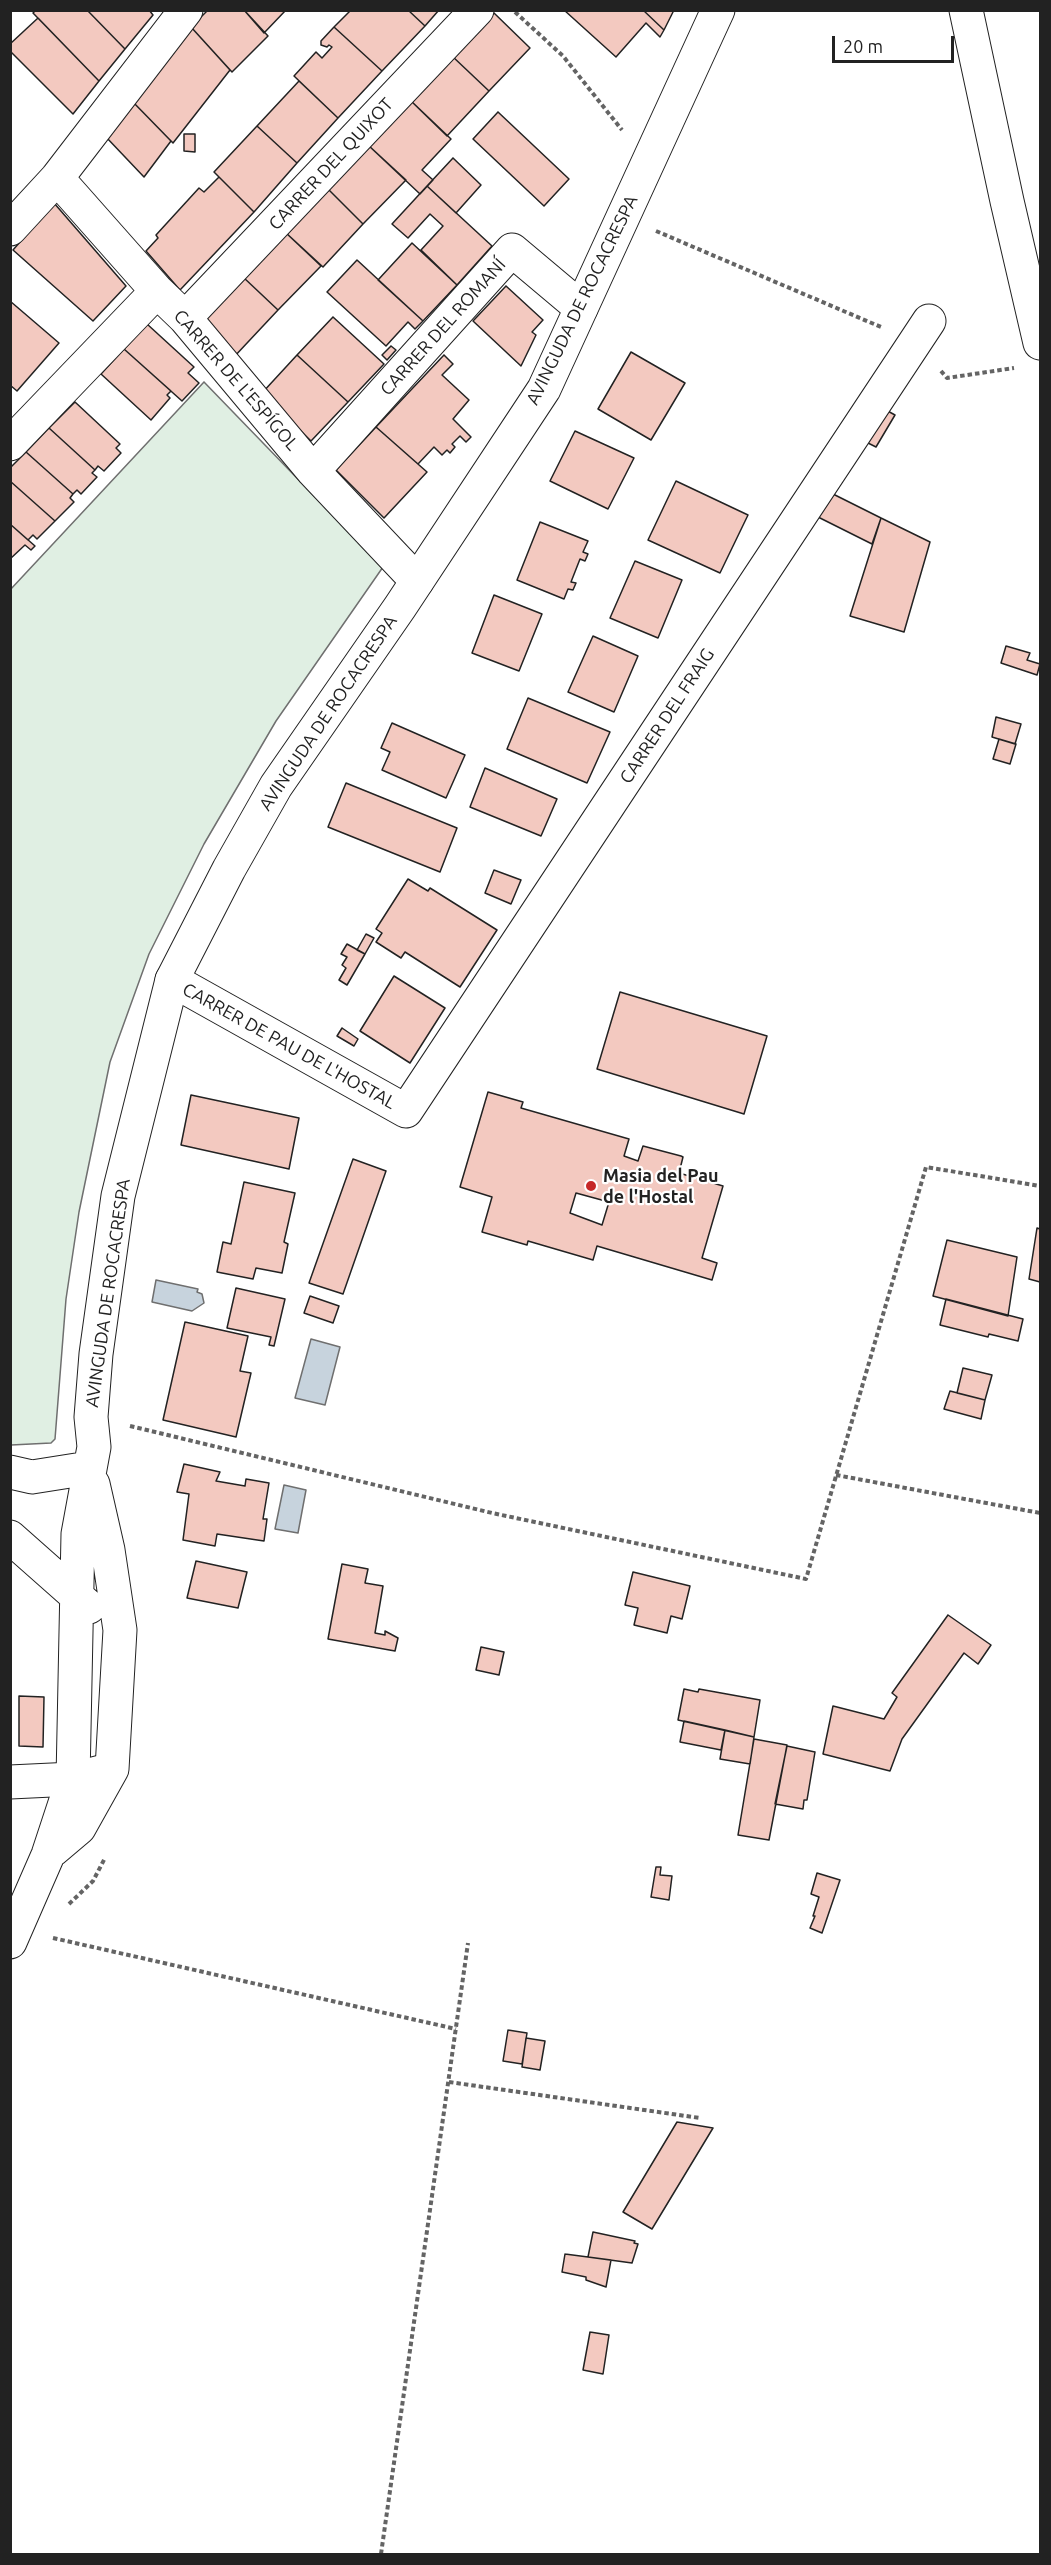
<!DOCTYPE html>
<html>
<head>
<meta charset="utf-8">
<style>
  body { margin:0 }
  #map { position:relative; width:1051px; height:2565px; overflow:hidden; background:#fff; font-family:Ubuntu,sans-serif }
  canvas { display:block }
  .frame { position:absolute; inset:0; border:12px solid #222; pointer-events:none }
  .scale { position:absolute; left:832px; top:36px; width:122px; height:27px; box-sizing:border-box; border:3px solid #222; border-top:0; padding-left:8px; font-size:18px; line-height:21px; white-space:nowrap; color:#222; -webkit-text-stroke:4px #fff; paint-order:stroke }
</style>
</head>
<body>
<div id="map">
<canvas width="1051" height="2565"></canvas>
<div class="frame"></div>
<div class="scale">20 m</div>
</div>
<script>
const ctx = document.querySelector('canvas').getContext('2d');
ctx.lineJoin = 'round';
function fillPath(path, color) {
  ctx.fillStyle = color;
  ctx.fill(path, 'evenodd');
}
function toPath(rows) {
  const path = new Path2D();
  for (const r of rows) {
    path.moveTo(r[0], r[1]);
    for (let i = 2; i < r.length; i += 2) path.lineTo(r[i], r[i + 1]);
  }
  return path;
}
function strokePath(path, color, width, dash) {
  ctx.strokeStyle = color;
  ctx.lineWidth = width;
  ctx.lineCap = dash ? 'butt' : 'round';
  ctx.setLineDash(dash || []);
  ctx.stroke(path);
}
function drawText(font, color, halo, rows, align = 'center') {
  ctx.font = font + ' Ubuntu,sans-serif';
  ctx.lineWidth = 4.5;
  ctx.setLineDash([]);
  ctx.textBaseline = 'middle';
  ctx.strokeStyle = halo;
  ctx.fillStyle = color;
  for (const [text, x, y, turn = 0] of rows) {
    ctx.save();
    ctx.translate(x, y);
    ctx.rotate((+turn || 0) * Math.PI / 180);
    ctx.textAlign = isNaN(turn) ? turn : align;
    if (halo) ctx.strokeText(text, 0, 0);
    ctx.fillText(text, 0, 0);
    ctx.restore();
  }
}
const green = toPath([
  [204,382,383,567,276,721,204,844,149,954,110,1062,79,1212,66,1299,55,1439,51,1443,11,1445,10,590,204,382]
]);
fillPath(green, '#e0efe3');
strokePath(green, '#6f6f6f', 1.5);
const water = toPath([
  [156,1280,198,1289,197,1292,202,1294,204,1303,192,1311,152,1302,156,1280],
  [311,1339,340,1347,325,1405,295,1398,311,1339],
  [284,1485,306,1490,298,1533,275,1529,284,1485]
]);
fillPath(water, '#c7d3dd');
strokePath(water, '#6f6f6f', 1.5);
const building = toPath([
  [36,10,87,10,125,49,99,81,33,13,36,10],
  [87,10,149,10,153,15,125,49,87,10],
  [208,10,244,10,268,36,232,72,191,27,208,10],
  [244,10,286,10,264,33,244,10],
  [351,10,408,10,425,26,382,71,334,27,351,10],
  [408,10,439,10,425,26,408,10],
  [564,10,643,10,664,30,660,37,646,23,616,57,564,10],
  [643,10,674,10,664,30,643,10],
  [494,13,530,48,489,91,452,56,494,13],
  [38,18,99,81,73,114,10,51,10,44,38,18],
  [191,27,230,70,173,143,132,101,191,27],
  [334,27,382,71,338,118,294,76,316,52,322,58,332,47,329,45,327,47,321,45,321,41,334,27],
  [452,56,489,91,447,136,410,100,452,56],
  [299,81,338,118,297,163,257,126,299,81],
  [410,100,451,139,422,170,433,180,420,194,368,145,410,100],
  [132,101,171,141,144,177,106,137,132,101],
  [498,112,569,179,544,206,473,139,498,112],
  [257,126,297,163,254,212,214,172,257,126],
  [184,134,195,134,195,152,184,151,184,134],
  [368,145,406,180,363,224,327,188,368,145],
  [453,158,481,185,456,213,427,186,453,158],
  [219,177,254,212,180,290,146,251,158,238,156,235,199,188,204,192,219,177],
  [427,186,492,246,457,285,421,250,443,226,430,214,408,238,392,224,427,186],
  [327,188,363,224,323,267,285,232,327,188],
  [54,203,126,286,93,321,13,250,54,203],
  [285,232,321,266,278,310,243,277,285,232],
  [412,243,457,285,423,321,378,280,412,243],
  [357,260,423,321,415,329,408,322,386,346,327,292,357,260],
  [243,277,278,310,233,358,201,321,243,277],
  [506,286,543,320,532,332,536,335,521,366,473,321,506,286],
  [10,301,59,343,17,391,10,385,10,301],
  [333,317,384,364,348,402,297,355,333,317],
  [147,324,194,367,188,373,199,383,182,401,124,349,147,324],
  [391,346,396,350,387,360,382,355,391,346],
  [124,349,171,391,167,395,170,398,151,420,101,374,124,349],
  [631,352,685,383,651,440,598,409,631,352],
  [297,355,348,402,311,441,262,393,297,355],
  [444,355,453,364,442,375,469,400,453,419,471,437,466,442,460,436,452,444,455,447,450,453,447,450,442,455,434,447,418,464,376,427,444,355],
  [75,402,120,444,116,448,121,453,104,471,98,466,95,470,49,428,75,402],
  [884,409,895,415,876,447,866,442,884,409],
  [376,427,427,472,384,518,336,470,376,427],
  [49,428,95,470,92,473,97,477,81,494,77,490,73,494,26,452,49,428],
  [575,431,634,458,608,509,550,481,575,431],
  [26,452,73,494,70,498,74,502,55,521,10,481,10,468,26,452],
  [10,481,55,521,37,539,33,535,28,540,10,524,10,481],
  [676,481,748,515,720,573,648,540,676,481],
  [829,492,881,518,872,544,814,515,829,492],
  [881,518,930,542,904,632,850,616,881,518],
  [540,522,588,541,583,552,588,554,585,561,580,559,571,582,576,583,573,590,568,589,564,599,517,580,540,522],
  [10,524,35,546,31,550,25,545,10,559,10,524],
  [635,561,682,580,658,638,610,618,635,561],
  [494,595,542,614,519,671,472,653,494,595],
  [593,636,638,656,614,712,568,692,593,636],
  [1006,646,1030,653,1027,660,1040,664,1037,675,1001,663,1006,646],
  [528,698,610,732,587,783,507,749,528,698],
  [996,717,1021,724,1015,744,992,737,996,717],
  [392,723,465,755,446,798,382,770,390,752,381,748,392,723],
  [999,739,1016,744,1010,764,993,759,999,739],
  [485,768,557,799,541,836,470,807,485,768],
  [346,783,457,828,440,872,328,827,346,783],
  [494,870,521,880,511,904,485,893,494,870],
  [408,879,428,891,430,888,497,930,460,987,405,952,401,958,376,942,382,933,376,929,408,879],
  [366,934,374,938,365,954,357,950,366,934],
  [347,944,365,954,347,985,339,980,346,968,342,965,347,957,341,954,347,944],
  [394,976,445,1008,410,1063,360,1031,394,976],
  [620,992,767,1036,744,1114,597,1069,620,992],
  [342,1028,358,1039,354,1046,337,1036,342,1028],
  [488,1092,523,1102,521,1108,629,1139,624,1156,638,1161,643,1146,681,1156,683,1157,679,1173,723,1186,702,1258,717,1263,712,1280,597,1246,593,1260,528,1241,527,1245,482,1232,492,1197,460,1187,488,1092],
  [576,1193,609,1202,602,1225,570,1213,576,1193],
  [191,1095,299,1118,289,1169,181,1145,191,1095],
  [353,1159,386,1171,343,1294,309,1283,353,1159],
  [244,1182,295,1193,284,1242,288,1244,282,1273,256,1268,253,1279,217,1272,223,1242,231,1244,244,1182],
  [1037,1228,1040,1229,1040,1282,1029,1279,1037,1228],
  [947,1240,1017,1257,1008,1316,933,1296,947,1240],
  [236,1288,285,1299,274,1346,269,1345,271,1337,227,1328,236,1288],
  [310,1296,339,1306,333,1323,304,1313,310,1296],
  [946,1299,1023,1319,1018,1341,989,1334,988,1337,940,1325,946,1299],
  [185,1322,248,1336,240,1371,251,1373,236,1437,163,1420,185,1322],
  [963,1368,992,1375,985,1400,957,1393,963,1368],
  [950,1391,985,1400,981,1419,944,1409,950,1391],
  [184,1464,220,1472,216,1481,245,1486,246,1479,269,1483,263,1519,267,1519,264,1541,217,1534,215,1546,183,1540,189,1494,177,1492,184,1464],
  [196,1561,247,1572,238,1608,187,1598,196,1561],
  [342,1564,368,1569,365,1583,383,1586,375,1633,385,1635,385,1631,398,1638,395,1651,328,1639,342,1564],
  [633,1572,690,1586,682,1619,671,1616,667,1633,634,1625,638,1608,625,1605,633,1572],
  [948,1615,991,1645,978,1664,964,1653,902,1739,890,1771,823,1754,833,1706,884,1719,897,1697,892,1693,948,1615],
  [481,1647,504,1652,499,1675,476,1670,481,1647],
  [684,1689,698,1692,699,1689,760,1700,754,1737,678,1720,684,1689],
  [19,1696,44,1697,43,1747,19,1746,19,1696],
  [684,1721,725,1730,721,1750,680,1742,684,1721],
  [725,1730,754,1737,750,1764,720,1759,725,1730],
  [754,1739,787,1745,769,1840,738,1835,754,1739],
  [787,1746,815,1752,807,1800,804,1800,803,1809,775,1804,787,1746],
  [656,1867,661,1867,660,1875,672,1876,669,1900,651,1897,656,1867],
  [817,1873,840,1880,822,1933,810,1928,815,1916,813,1916,819,1897,811,1894,817,1873],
  [508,2030,527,2033,522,2064,503,2061,508,2030],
  [526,2038,545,2041,540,2070,522,2067,526,2038],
  [677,2122,713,2128,652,2229,623,2212,677,2122],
  [593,2232,635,2241,634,2243,638,2244,632,2263,588,2257,593,2232],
  [565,2254,611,2260,606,2287,586,2280,586,2277,562,2272,565,2254],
  [590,2332,609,2335,603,2374,583,2370,590,2332]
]);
fillPath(building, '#f3c9c0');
strokePath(building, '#222', 1.5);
const street = toPath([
  [57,178,157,291,185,318,313,471,417,581],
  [10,229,57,178,186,10],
  [185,318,477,10],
  [10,444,157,291],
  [313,471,512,250,581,308],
  [172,980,406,1111,929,321],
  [10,1782,73,1779,101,1772]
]);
const secondary = toPath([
  [10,1472,32,1477,89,1468],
  [10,1537,89,1607],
  [53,1850,79,1828,112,1769,120,1630,108,1550,93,1484],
  [10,1942,48,1855,73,1779,78,1534,94,1447,91,1417,96,1354,118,1196,172,980,229,869,276,786,400,607,544,389,718,10]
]);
const highway = toPath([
  [966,10,1007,201,1040,343]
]);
strokePath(street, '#222', 35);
strokePath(secondary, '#222', 35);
strokePath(highway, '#222', 35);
strokePath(toPath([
  [515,12,563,56,622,130],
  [656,231,881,327],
  [941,371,947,378,1014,368],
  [130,1426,492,1513,806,1579,926,1167,1040,1186],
  [836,1475,1040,1513],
  [69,1904,93,1881,105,1858],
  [53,1938,456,2029],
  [449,2082,700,2118],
  [381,2554,468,1943]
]), '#646464', 4, [4.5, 3]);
strokePath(street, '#fff', 33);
strokePath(secondary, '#fff', 33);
strokePath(highway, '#fff', 33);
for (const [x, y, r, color] of [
  [591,1186,6,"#c62828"]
]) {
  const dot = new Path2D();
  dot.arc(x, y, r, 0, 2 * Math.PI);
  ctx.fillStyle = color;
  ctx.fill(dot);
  strokePath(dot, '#fff', 2);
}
drawText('18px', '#222', '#fff', [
  ["CARRER DEL QUIXOT",331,164,-47],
  ["AVINGUDA DE ROCACRESPA",582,300,-64],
  ["CARRER DEL ROMANÍ",443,327,-48],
  ["CARRER DE L'ESPÍGOL",236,380,49],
  ["AVINGUDA DE ROCACRESPA",328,713,-56],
  ["CARRER DEL FRAIG",667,716,-57],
  ["CARRER DE PAU DE L'HOSTAL",289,1046,29],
  ["AVINGUDA DE ROCACRESPA",108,1293,-82]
]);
drawText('bold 18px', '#222', '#fff', [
  ["Masia del Pau",603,1176],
  ["de l'Hostal",603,1197]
], 'left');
</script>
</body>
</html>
